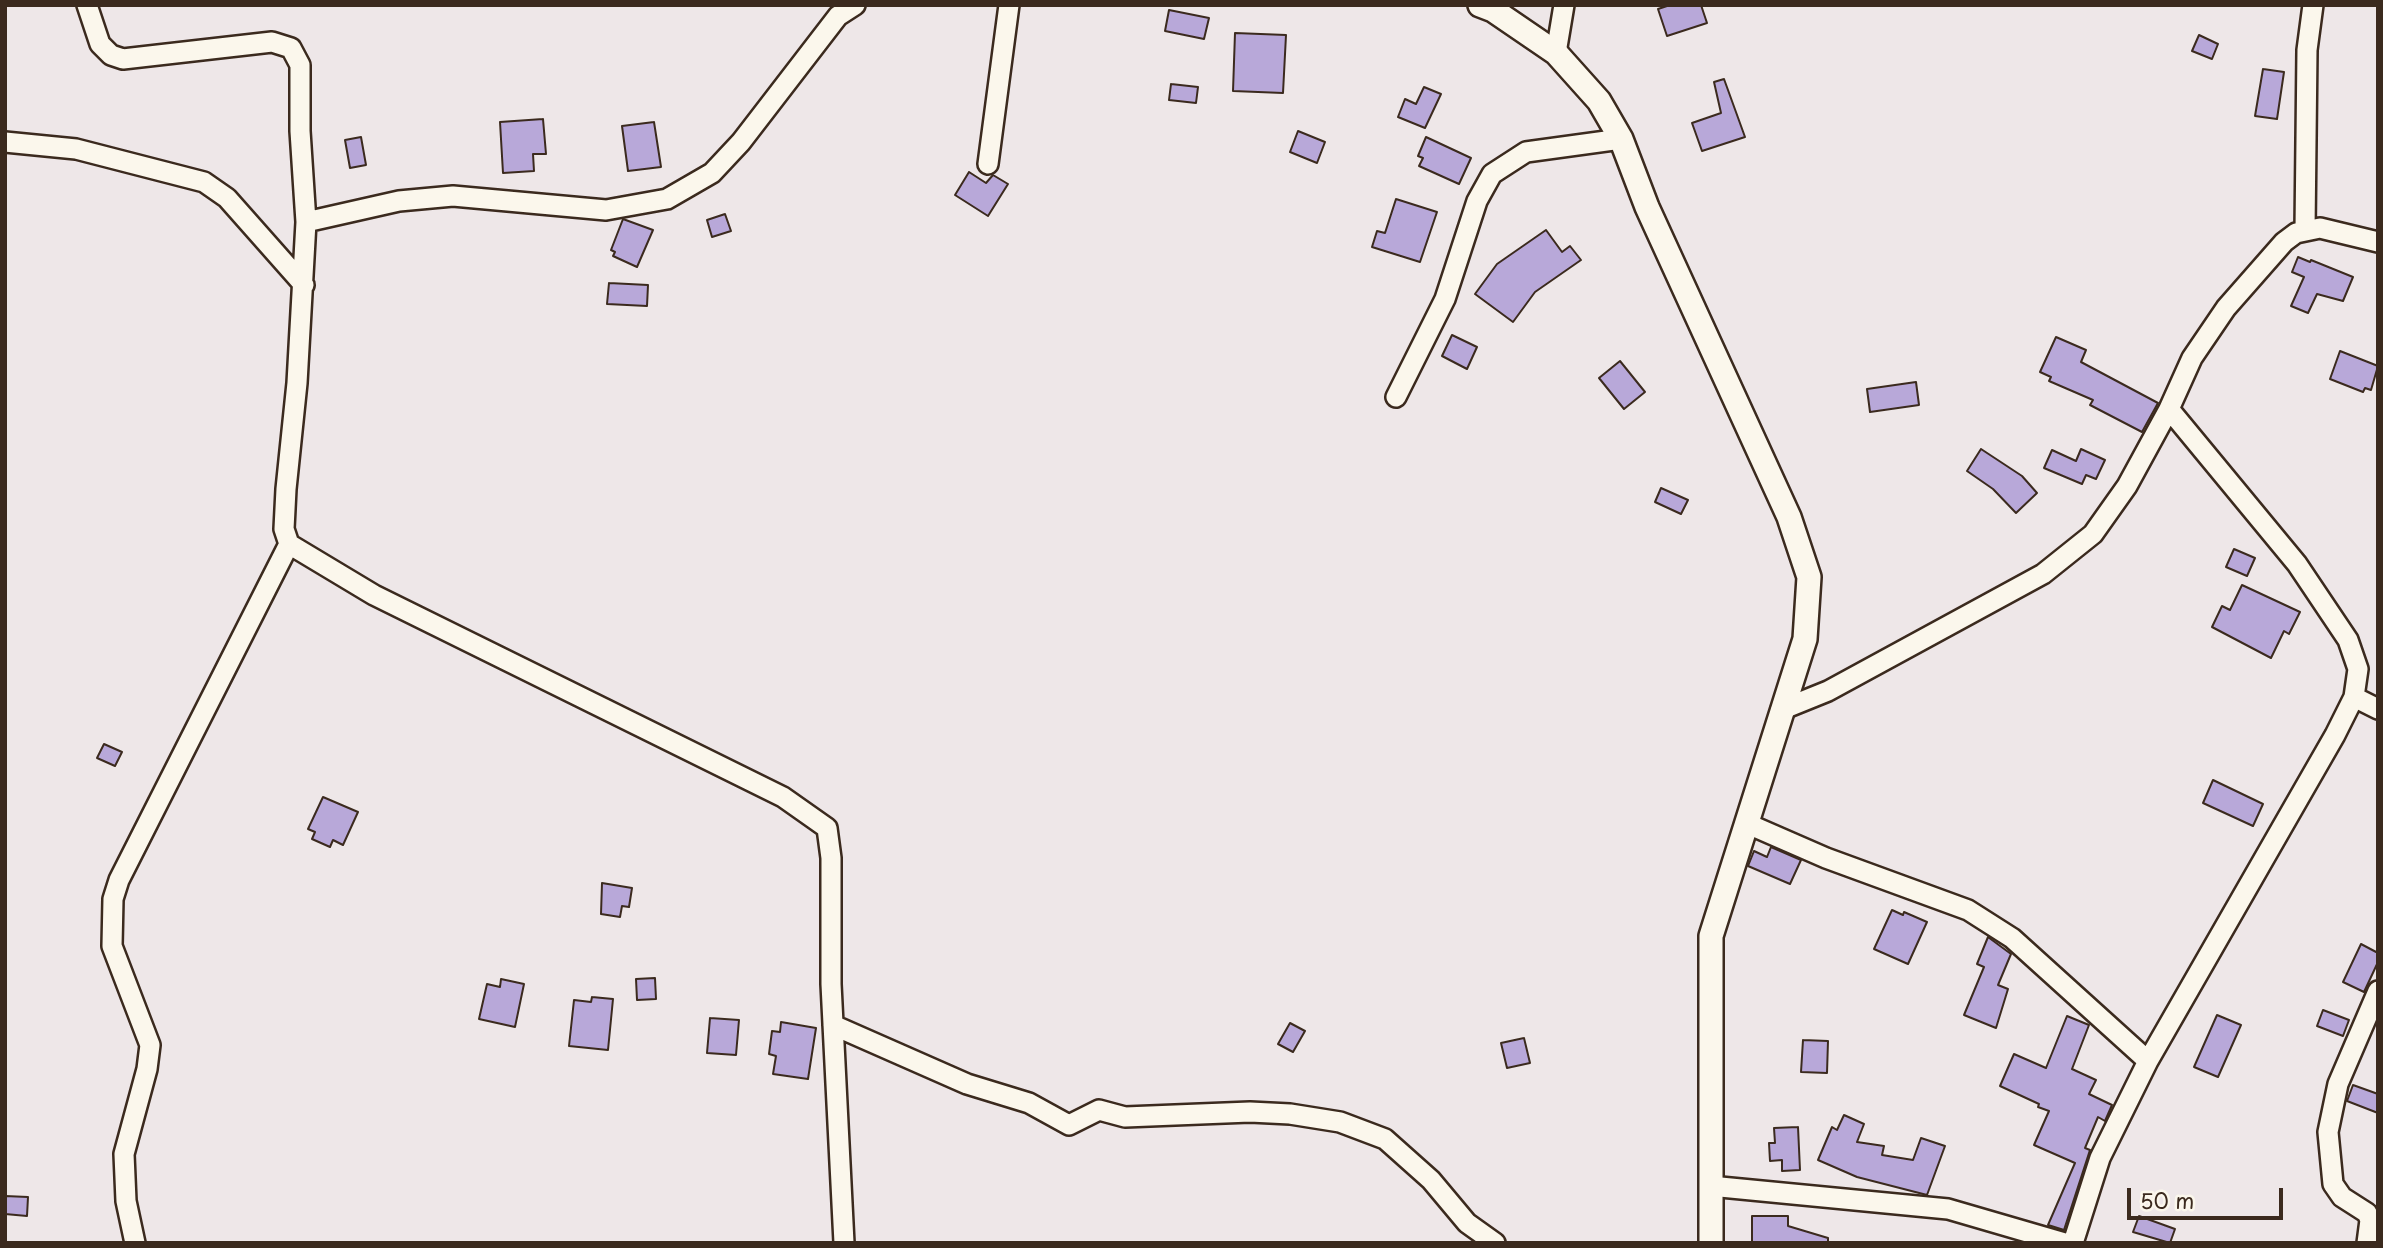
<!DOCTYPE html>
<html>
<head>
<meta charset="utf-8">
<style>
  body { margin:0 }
  #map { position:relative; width:2383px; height:1248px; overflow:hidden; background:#eee7e8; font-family:"Playpen Sans",sans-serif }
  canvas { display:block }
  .frame { position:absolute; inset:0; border:7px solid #3b2a1e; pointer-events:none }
  .scale { position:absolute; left:2127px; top:1188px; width:156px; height:32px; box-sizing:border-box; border:4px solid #3b2a1e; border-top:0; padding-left:9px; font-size:21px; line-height:24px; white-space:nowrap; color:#3b2a1e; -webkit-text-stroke:5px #fbf7ec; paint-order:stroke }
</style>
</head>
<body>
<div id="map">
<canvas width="2383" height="1248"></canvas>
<div class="frame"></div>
<div class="scale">50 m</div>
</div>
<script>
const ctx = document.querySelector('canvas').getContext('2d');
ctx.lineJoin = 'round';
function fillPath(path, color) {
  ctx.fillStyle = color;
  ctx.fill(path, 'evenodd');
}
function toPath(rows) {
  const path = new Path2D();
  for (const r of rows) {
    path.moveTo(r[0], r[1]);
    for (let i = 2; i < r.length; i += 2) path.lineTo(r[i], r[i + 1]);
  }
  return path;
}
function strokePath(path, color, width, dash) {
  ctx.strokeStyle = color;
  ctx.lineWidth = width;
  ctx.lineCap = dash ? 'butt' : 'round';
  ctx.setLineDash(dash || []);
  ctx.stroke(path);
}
const building = toPath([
  [1670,5,1701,5,1707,23,1667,36,1658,9,1670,5],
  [1169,10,1209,18,1204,39,1165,31,1169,10],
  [1235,33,1286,35,1283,93,1233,91,1235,33],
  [2199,35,2218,44,2212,59,2192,51,2199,35],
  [2263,69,2284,72,2277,119,2255,116,2263,69],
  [1724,79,1745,137,1702,151,1692,123,1721,113,1714,82,1724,79],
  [1171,84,1198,87,1196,103,1169,100,1171,84],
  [1424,87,1441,94,1425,128,1398,117,1405,99,1416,104,1424,87],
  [543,119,546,154,533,154,534,171,503,173,500,122,543,119],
  [654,122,661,167,628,171,622,126,654,122],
  [1298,131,1325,142,1317,163,1290,152,1298,131],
  [361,137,366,165,350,168,345,140,361,137],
  [1426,137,1471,158,1459,184,1419,166,1423,158,1418,156,1426,137],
  [969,172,986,183,993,175,1008,184,988,216,955,195,969,172],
  [1396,199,1437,212,1420,262,1372,247,1377,231,1385,233,1396,199],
  [725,214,731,231,712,237,707,220,725,214],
  [623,219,653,230,637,267,613,256,615,252,611,250,623,219],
  [1546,230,1562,252,1570,246,1581,260,1535,292,1513,322,1475,294,1497,264,1546,230],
  [2298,257,2310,262,2311,260,2353,277,2343,301,2317,294,2308,313,2291,306,2304,277,2292,272,2298,257],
  [609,283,648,285,647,306,607,304,609,283],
  [1452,335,1477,347,1467,369,1442,356,1452,335],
  [2056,337,2086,350,2081,362,2158,403,2142,432,2090,405,2093,400,2049,381,2051,377,2040,372,2056,337],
  [2340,351,2378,366,2371,390,2365,388,2363,392,2330,379,2340,351],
  [1620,361,1645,392,1624,409,1599,378,1620,361],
  [1916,382,1919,405,1870,412,1867,389,1916,382],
  [1981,449,2022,476,2037,493,2016,513,1993,489,1967,471,1981,449],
  [2081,449,2105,460,2096,479,2086,475,2082,484,2044,468,2052,450,2076,461,2081,449],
  [1661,488,1688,500,1681,514,1655,502,1661,488],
  [2234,549,2255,558,2247,576,2226,567,2234,549],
  [2242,585,2300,612,2289,634,2284,631,2271,658,2212,627,2222,606,2230,610,2242,585],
  [104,744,122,752,115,766,97,758,104,744],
  [2213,780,2263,804,2253,826,2203,803,2213,780],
  [323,797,358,812,343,845,333,840,330,847,312,839,315,832,308,829,323,797],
  [1771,847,1801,860,1790,884,1748,866,1754,851,1767,857,1771,847],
  [602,883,632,888,629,907,622,906,620,917,601,914,602,883],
  [1892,910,1903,915,1904,912,1927,922,1908,964,1874,949,1892,910],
  [1988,937,2011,954,1998,985,2008,989,1996,1028,1964,1015,1984,967,1977,964,1988,937],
  [2361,944,2378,953,2378,962,2364,992,2343,982,2361,944],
  [655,978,656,999,637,1000,636,979,655,978],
  [501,979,524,984,515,1027,479,1019,487,984,500,987,501,979],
  [592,997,613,999,608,1050,569,1046,574,1000,591,1002,592,997],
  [2323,1010,2349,1020,2343,1036,2317,1026,2323,1010],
  [2217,1015,2241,1025,2218,1077,2194,1067,2217,1015],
  [2067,1016,2089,1025,2072,1069,2096,1080,2089,1094,2112,1105,2105,1121,2098,1117,2085,1148,2090,1150,2064,1230,2048,1225,2075,1163,2034,1145,2049,1111,2038,1107,2039,1104,2000,1086,2014,1054,2046,1068,2067,1016],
  [710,1018,739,1020,736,1055,707,1053,710,1018],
  [781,1022,816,1028,808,1079,773,1074,776,1056,769,1054,772,1031,780,1032,781,1022],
  [1290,1023,1305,1031,1293,1052,1278,1044,1290,1023],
  [1524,1038,1530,1063,1507,1068,1501,1043,1524,1038],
  [1803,1040,1828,1041,1827,1073,1801,1072,1803,1040],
  [2353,1085,2378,1094,2378,1113,2347,1101,2353,1085],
  [1844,1115,1864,1124,1857,1142,1884,1146,1882,1155,1913,1160,1921,1138,1945,1146,1927,1195,1857,1177,1818,1160,1832,1127,1837,1130,1844,1115],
  [1798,1127,1800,1170,1782,1171,1782,1160,1770,1161,1769,1143,1775,1143,1774,1128,1798,1127],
  [5,1196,28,1197,27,1216,5,1214,5,1196],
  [1752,1216,1788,1216,1788,1226,1828,1238,1828,1243,1752,1243,1752,1216],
  [2139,1216,2175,1229,2170,1243,2133,1232,2139,1216]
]);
fillPath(building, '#b8a8d9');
strokePath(building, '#3b2a1e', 2);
const minor = toPath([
  [87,5,100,44,111,55,123,59,272,42,291,48,300,65,300,131,306,222,297,383,286,489,284,529,289,544,374,595,783,797,827,828,831,858,831,984,844,1243],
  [1556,53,1564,5],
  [5,142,76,149,204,182,227,198,304,285],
  [988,164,1009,5],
  [306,222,399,201,453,196,606,210,667,199,712,173,741,142,838,16,855,5],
  [2305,230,2307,50,2313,5],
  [1396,397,1445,299,1477,201,1492,174,1526,152,1621,139],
  [2354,697,2378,709],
  [1781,710,1828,691,2043,574,2093,534,2127,486,2169,409,2192,358,2226,308,2284,242,2296,233,2320,228,2378,242],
  [1748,824,1826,858,1968,910,2012,938,2148,1061],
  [833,1025,967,1084,1029,1103,1069,1125,1099,1110,1125,1117,1250,1112,1290,1114,1340,1122,1385,1139,1431,1180,1467,1223,1495,1243],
  [1710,1186,1948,1209,2065,1243],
  [135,1243,126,1201,124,1154,147,1069,150,1045,112,946,113,899,119,880,289,544],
  [2073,1243,2100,1158,2148,1061,2335,735,2354,697,2358,669,2348,640,2297,564,2169,409],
  [2367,1243,2370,1220,2367,1213,2342,1197,2333,1184,2328,1132,2338,1084,2378,991]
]);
const tertiary = toPath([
  [1480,5,1493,10,1556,53,1599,101,1621,139,1647,207,1789,517,1809,577,1805,639,1711,936,1711,1243]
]);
strokePath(minor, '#3b2a1e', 24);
strokePath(tertiary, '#3b2a1e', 28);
strokePath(minor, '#fbf7ec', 19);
strokePath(tertiary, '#fbf7ec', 23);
</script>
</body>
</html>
